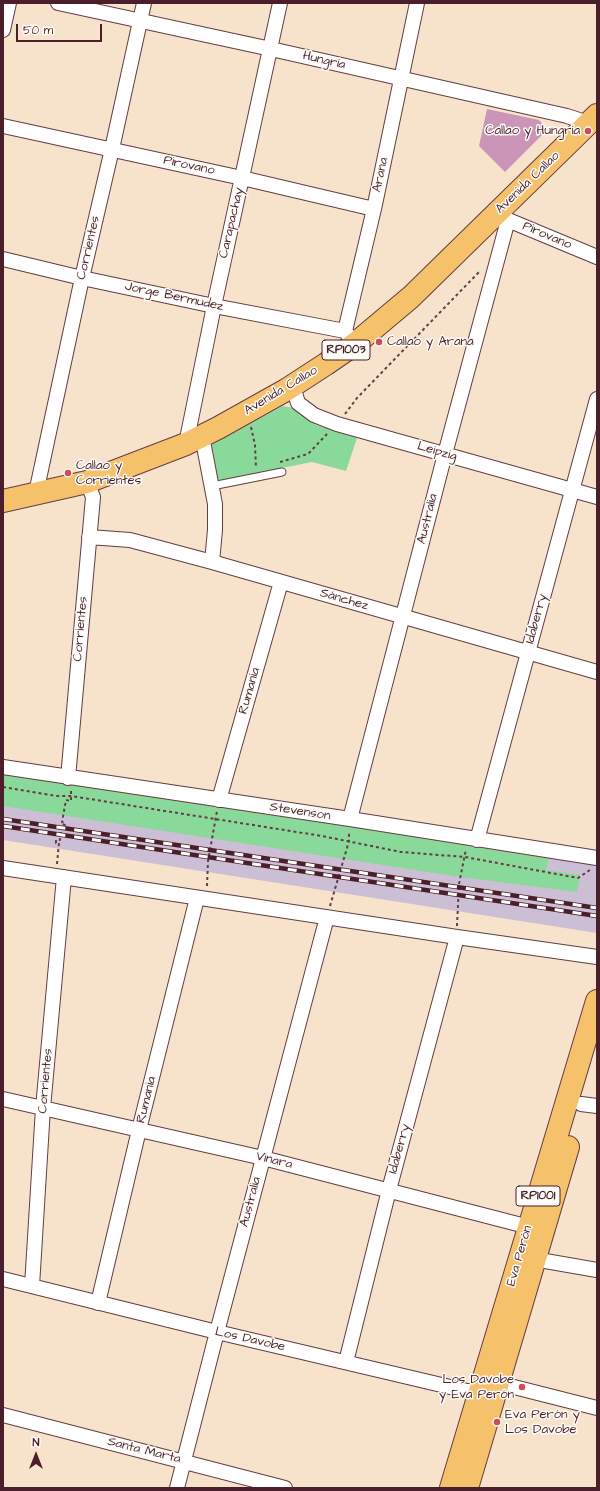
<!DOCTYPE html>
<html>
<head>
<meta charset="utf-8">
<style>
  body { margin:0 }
  #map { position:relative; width:600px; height:1491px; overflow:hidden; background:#f7e3cc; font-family:"Architects Daughter",sans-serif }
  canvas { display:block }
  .frame { position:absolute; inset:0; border:4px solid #4a1f2b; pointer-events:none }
  .north { position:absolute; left:16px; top:1435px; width:40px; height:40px; -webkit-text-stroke:3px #fdfcf7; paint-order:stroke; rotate:0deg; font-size:11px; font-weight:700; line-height:16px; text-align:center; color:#4a1f2b }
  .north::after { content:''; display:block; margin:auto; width:14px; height:18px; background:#4a1f2b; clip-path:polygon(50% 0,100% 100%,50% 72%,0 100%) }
  .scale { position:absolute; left:16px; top:24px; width:86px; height:18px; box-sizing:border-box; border:2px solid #4a1f2b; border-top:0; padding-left:5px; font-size:12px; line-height:14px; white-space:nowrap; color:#4a1f2b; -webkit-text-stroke:3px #fdfcf7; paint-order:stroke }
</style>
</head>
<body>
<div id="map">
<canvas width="600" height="1491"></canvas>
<div class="frame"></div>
<div class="north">N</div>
<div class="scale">50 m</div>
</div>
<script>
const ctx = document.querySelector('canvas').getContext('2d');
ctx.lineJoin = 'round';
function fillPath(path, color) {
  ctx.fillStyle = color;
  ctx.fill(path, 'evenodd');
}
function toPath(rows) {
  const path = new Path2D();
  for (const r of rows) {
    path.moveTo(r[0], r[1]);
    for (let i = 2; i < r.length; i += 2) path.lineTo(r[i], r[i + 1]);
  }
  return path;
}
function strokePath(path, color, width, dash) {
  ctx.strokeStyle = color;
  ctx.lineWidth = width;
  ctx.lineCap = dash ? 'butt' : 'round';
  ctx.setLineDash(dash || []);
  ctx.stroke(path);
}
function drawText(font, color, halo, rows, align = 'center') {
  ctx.font = font + ' "Architects Daughter",sans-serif';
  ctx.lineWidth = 3;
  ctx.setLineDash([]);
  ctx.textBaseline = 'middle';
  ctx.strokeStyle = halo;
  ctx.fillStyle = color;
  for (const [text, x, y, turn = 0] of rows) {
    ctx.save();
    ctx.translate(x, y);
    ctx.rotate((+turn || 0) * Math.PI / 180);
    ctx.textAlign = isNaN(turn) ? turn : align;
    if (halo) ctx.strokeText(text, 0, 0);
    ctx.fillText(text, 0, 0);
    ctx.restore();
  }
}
fillPath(toPath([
  [3,772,597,865,597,933,3,840]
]), '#ccbed4');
fillPath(toPath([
  [283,406,293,408,303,414,316,425,357,438,346,471,312,462,217,481,209,446],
  [3,771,549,856,546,870,580,875,577,892,460,877,3,806]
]), '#89da9a');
fillPath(toPath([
  [487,109,539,120,547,130,505,172,479,146]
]), '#cb95b7');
const service = toPath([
  [212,486,282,472]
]);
const minor = toPath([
  [58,3,271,49,567,116,588,123],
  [3,30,9,3],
  [3,126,242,178,374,209],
  [502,214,508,220,597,257],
  [3,259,82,278,214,306,345,331],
  [355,344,345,331,374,209,417,3],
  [293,386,298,403,314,415,337,424,597,497],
  [202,436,215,504,215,530,212,562],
  [186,444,214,306,280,3],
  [36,493,82,278,112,149,144,3],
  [89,537,130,540,212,562,597,672],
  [3,767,350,819,597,858],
  [68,778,93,497,87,482],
  [219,800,281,582],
  [350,819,445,454,508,220],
  [477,840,597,399],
  [3,868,457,937,597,957],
  [3,1099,263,1158,537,1229],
  [581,1104,597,1106],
  [528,1258,597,1270],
  [3,1279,217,1332,467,1391,480,1391,498,1387,510,1386,597,1408],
  [32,1286,43,1108,64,877],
  [98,1303,139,1130,197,898],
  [346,1362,389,1190,457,937],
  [3,1415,285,1488],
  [177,1488,217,1332,327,917]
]);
const primary = toPath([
  [3,501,87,482,186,444,218,428,286,390,326,364,355,344,411,297,597,115],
  [451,1488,597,1001],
  [467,1488,568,1147]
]);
strokePath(service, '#643c43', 9);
strokePath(minor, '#643c43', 16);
strokePath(primary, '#643c43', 24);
strokePath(toPath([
  [345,414,357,398,479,272],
  [251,427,255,445,256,468],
  [280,462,308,454,327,434],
  [3,787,57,796,71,796,322,836,401,852,465,857,578,878,590,870],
  [57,864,59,843,56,843,56,840,60,840,62,824,65,825,65,823,62,822,66,800,71,801,71,790],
  [207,886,208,861,217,811],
  [330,906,349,841,349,832],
  [457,926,459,884,466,849]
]), '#643c43', 2, [3, 3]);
strokePath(service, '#fff', 7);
strokePath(minor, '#fff', 14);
strokePath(primary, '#f5c16b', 22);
const rail = toPath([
  [3,819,597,908],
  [3,826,597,916]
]);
strokePath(rail, '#4a1f2b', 4.5);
strokePath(rail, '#fdfcf7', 3, [9]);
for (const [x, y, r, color] of [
  [588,131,4,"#d1495b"],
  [379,342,4,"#d1495b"],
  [68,473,4,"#d1495b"],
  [522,1387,4,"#d1495b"],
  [497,1422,4,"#d1495b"]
]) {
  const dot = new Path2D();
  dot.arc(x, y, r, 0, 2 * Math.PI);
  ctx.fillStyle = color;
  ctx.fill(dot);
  strokePath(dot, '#fdfcf7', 1.5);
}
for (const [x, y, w] of [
  [346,350,48],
  [538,1196,44]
]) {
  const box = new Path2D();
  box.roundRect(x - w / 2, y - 10, w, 20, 3);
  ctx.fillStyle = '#fdfcf7';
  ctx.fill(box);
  strokePath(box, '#4a1f2b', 1);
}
drawText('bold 12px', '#4a1f2b', null, [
  ["RP1003",346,350],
  ["RP1001",538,1196]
]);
drawText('13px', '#4a1f2b', '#fdfcf7', [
  ["Hungría",324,61,13],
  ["Pirovano",189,166,12],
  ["Arana",381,175,-78],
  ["Avenida Callao",528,183,-44],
  ["Carapachay",232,223,-77],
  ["Pirovano",547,236,23],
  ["Corrientes",89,248,-77],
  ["Jorge Bermudez",174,297,12],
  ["Avenida Callao",281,391,-31],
  ["Leipzig",437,452,16],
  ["Australia",428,519,-76],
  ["Sánchez",344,600,16],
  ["Idaberry",537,619,-75],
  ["Corrientes",81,629,-85],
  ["Rumania",250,691,-74],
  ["Stevenson",300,812,9],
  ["Corrientes",46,1081,-85],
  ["Rumania",147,1100,-76],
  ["Idaberry",400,1149,-75],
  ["Vinara",274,1161,14],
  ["Australia",251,1202,-75],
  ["Eva Perón",520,1256,-74],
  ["Los Davobe",250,1340,13],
  ["Santa Marta",144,1451,14]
]);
drawText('13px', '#4a1f2b', '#fdfcf7', [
  ["Callao y Hungría",580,131,"right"],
  ["Callao y Arana",387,342],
  ["Callao y",76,466],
  ["Corrientes",76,481],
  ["Los Davobe",514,1380,"right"],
  ["y Eva Perón",514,1395,"right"],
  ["Eva Perón y",505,1415],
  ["Los Davobe",505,1430]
], 'left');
</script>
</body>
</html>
